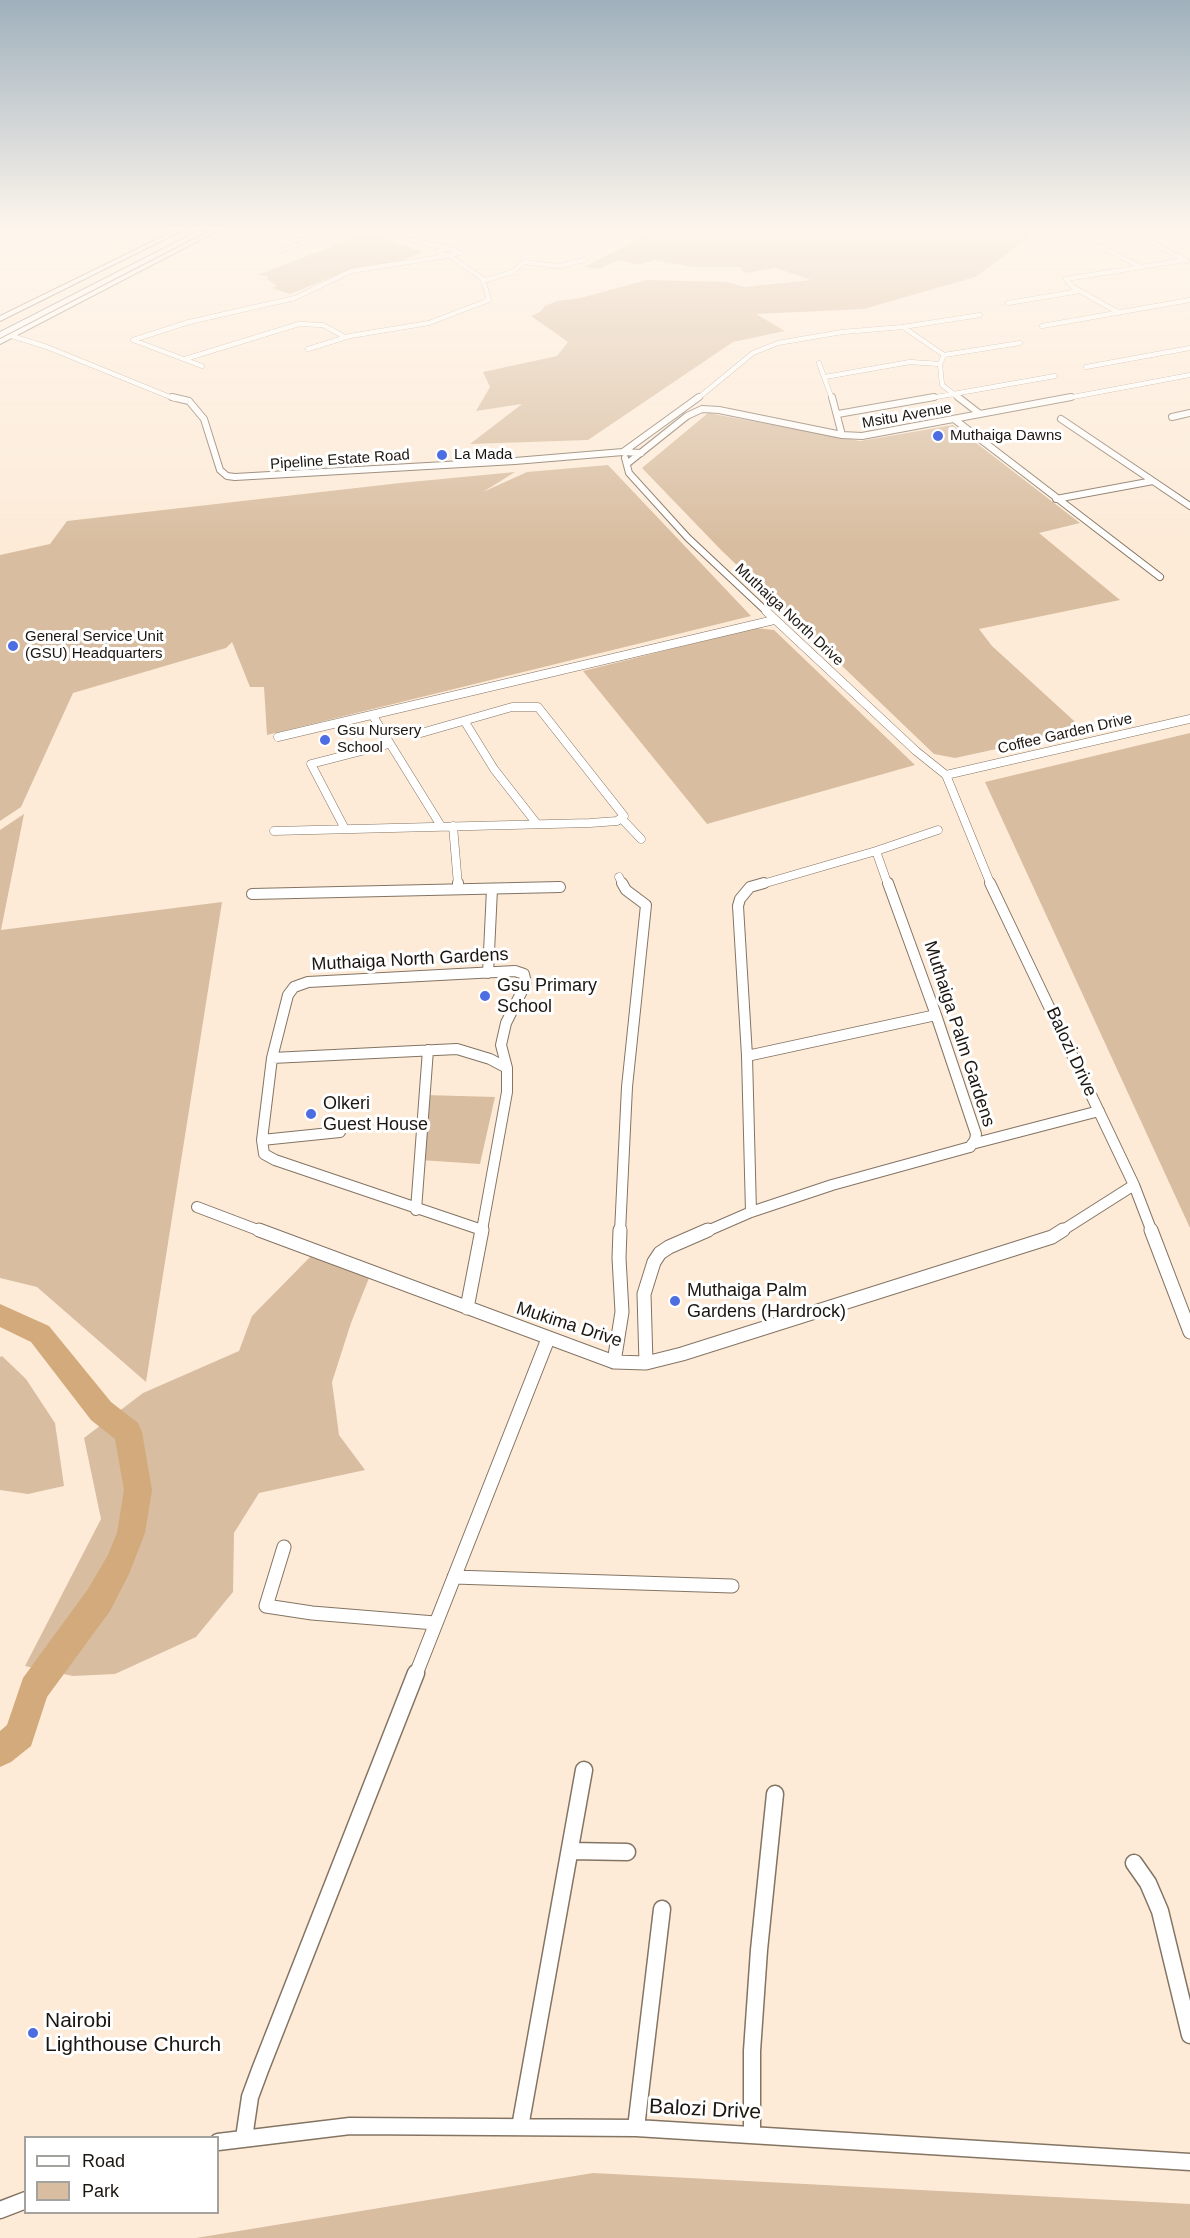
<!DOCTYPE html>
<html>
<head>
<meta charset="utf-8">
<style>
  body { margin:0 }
  #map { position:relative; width:1190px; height:2238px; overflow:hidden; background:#fdebd8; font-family:Helvetica,sans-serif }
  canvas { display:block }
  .legend { position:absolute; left:24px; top:2136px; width:195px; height:78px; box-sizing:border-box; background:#fff; border:2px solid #a4a29f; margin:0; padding:8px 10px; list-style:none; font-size:18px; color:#1c1610 }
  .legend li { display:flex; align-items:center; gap:12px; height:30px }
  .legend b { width:30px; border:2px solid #a4a29f }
</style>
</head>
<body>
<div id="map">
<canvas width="1190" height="2238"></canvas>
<ul class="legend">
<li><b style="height:8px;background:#fff"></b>Road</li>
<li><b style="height:16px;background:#d8bda0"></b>Park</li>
</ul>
</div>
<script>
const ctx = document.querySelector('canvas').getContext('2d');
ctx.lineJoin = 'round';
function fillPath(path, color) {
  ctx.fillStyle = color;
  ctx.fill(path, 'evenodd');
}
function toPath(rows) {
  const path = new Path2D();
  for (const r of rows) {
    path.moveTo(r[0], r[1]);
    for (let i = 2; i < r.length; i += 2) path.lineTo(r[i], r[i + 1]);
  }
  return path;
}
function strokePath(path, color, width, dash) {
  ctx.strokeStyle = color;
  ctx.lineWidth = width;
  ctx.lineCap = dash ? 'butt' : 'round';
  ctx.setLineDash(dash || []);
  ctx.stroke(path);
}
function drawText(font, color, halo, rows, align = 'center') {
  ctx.font = font + ' Helvetica,sans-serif';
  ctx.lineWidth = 6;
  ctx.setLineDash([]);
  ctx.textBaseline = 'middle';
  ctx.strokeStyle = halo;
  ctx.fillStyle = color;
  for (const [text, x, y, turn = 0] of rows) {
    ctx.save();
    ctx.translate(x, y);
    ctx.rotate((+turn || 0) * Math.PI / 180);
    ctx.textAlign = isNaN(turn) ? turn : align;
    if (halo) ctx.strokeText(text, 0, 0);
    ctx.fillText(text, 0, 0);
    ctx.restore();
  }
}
fillPath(toPath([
  [92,231,160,231,117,251]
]), '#f7dfc6');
fillPath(toPath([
  [663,231,1039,231,975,277,864,309,756,314,785,331,733,342,588,440,470,444,522,404,476,411,490,387,483,372,557,356,568,342,531,316,540,312,545,306,557,301,580,298,647,280,727,282,745,287,811,280,776,268,745,273,740,267,692,267,654,260,639,265,619,260,599,269,584,267,652,232],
  [368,233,424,252,400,261,347,271,290,294,272,288,277,286,267,279,268,276,257,275],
  [708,413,860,441,953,425,1080,523,1039,533,1120,600,979,629,992,646,1084,730,955,758,934,754,721,550,642,468],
  [608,465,751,616,267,735,264,687,250,687,232,642,226,648,73,693,21,807,0,821,0,555,50,544,67,521,400,483,515,472,483,492,527,472],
  [756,628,774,630,915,765,707,824,583,671],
  [1190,733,1190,1228,985,782],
  [24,814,1,930,222,902,146,1382,37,1287,0,1278,0,830],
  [425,1095,495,1097,480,1164,420,1160],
  [313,1254,371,1273,351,1323,332,1382,339,1435,365,1470,259,1493,234,1533,233,1592,196,1637,115,1674,73,1676,25,1666,101,1519,84,1438,143,1393,239,1351,252,1316],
  [2,1356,26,1379,55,1423,64,1486,28,1494,0,1490,0,1357],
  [593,2173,1190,2204,1190,2238,196,2238]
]), '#d8bda0');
fillPath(toPath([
  [0,1304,49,1326,111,1402,138,1423,142,1432,152,1490,145,1533,129,1574,110,1611,47,1697,31,1746,11,1762,0,1767,0,1731,7,1725,23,1678,88,1589,108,1555,117,1533,124,1490,115,1439,91,1420,31,1342,0,1327,0,1304]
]), '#d3aa7b');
const minorFar5 = toPath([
  [376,231,445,248],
  [1144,238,1187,261],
  [308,241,332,233],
  [1099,246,1141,267],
  [442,249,451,249,461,253,445,255,439,251,442,249],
  [280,251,308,241,274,235,284,231],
  [483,281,512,272,524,262,559,266,584,260],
  [1008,303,1080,291],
  [1119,313,1073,287,1066,279,1185,260],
  [1042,326,1190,300],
  [903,327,944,355,940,364,942,385,960,399],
  [12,336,47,347,175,399],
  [308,349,350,336,429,323,489,300,483,279,450,256],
  [944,355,1020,343],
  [185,359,299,324,323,325,345,337],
  [819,363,832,399],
  [202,366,133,340,189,322,295,298,351,271,447,256],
  [1086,367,1190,348],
  [825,377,910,362,940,364],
  [697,399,753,353,778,343,842,332,903,327,980,315],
  [925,399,1055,376],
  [1062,399,1190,375]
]);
const minorFar4 = toPath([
  [172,397,189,401,204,419,220,470,227,476,235,477,515,461,623,452,641,453],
  [832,397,842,435],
  [958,397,980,414],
  [838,414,934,397],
  [1172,417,1190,413],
  [954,419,1160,577],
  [1061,419,1153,481],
  [623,452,699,397],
  [625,458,629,473,688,538,767,612],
  [628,463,687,416,702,409,719,410,842,435,862,436,1071,397],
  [1056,499,1153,481,1190,506]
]);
const minorFar3 = toPath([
  [766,611,916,751,946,775],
  [373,716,441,826],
  [465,722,494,769,537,824],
  [278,737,774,620],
  [946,775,991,885],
  [946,775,1190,719],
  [622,819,641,839],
  [453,826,458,885],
  [345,829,311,764,389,744],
  [274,831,590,823,617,821,624,816,538,707,512,707,421,733],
  [876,851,888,885],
  [619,877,623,885],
  [759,885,876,851,938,830]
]);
const minorFar2 = toPath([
  [458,883,458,888],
  [990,883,1134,1185,1152,1232],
  [252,894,560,887],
  [515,971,524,974,526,983,506,1023,501,1045,507,1068,507,1092,482,1230,275,1160,264,1154,262,1140,272,1058,288,995,294,987,308,982,515,971],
  [488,973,492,889],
  [747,1056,936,1015],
  [272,1058,457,1049,490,1059,507,1068],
  [262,1140,340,1132],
  [972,1144,1099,1111],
  [197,1207,263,1232],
  [416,1210,428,1050],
  [751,1212,747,1056,738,906,740,899,750,887,764,883],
  [620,1232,627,1087,646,905,626,890,622,883],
  [705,1232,751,1212,832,1185,970,1147,975,1140,976,1134,936,1015,888,883],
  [1060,1232,1134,1185]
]);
const minorFar1 = toPath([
  [259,1230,614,1362,646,1363,682,1354,1052,1237,1063,1230],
  [1151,1230,1190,1332],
  [467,1308,482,1230],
  [614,1362,622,1312,619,1258,620,1230],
  [646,1363,644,1294,654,1262,660,1253,669,1247,708,1230],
  [284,1547,266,1606,312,1613,435,1623],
  [454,1577,732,1586],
  [416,1674,548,1339]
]);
const minor = toPath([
  [570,1851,627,1852],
  [1134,1863,1148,1883,1160,1911,1190,2035],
  [520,2127,584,1770],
  [636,2128,662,1909],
  [752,2135,752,2051,759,1950,775,1794],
  [244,2138,250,2097,260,2070,416,1673],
  [218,2142,350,2126,636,2128,1190,2162],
  [0,2210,26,2200]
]);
const secondary = toPath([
  [174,231,181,231,0,321,0,316,174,231],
  [210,231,217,231,0,344,0,339,210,231]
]);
const trunk = toPath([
  [198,231,207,231,0,338,0,332,198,231]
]);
strokePath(minorFar5, '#847463', 5);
strokePath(minorFar4, '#847463', 8);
strokePath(minorFar3, '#847463', 9);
strokePath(minorFar2, '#847463', 12);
strokePath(minorFar1, '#847463', 15);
strokePath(minor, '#847463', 19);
strokePath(secondary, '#847463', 2);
strokePath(trunk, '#847463', 2);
strokePath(minorFar5, '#fff', 4.5);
strokePath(minorFar4, '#fff', 6);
strokePath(minorFar3, '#fff', 8);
strokePath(minorFar2, '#fff', 10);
strokePath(minorFar1, '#fff', 13);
strokePath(minor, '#fff', 16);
fillPath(secondary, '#fff');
fillPath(trunk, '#fff');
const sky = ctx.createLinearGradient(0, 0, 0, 544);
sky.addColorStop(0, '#9fb0bc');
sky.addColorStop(0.42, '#fef6ed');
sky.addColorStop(1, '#fef6ed00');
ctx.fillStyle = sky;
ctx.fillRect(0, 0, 1190, 544);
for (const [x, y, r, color] of [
  [938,436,6,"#4c6ee2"],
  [442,455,6,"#4c6ee2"],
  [13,646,6,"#4c6ee2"],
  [325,740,6,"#4c6ee2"],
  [485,996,6,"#4c6ee2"],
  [311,1114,6,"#4c6ee2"],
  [675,1301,6,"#4c6ee2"],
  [33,2033,6,"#4c6ee2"]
]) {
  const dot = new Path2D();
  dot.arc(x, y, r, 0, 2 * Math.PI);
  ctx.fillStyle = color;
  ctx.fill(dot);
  strokePath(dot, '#fff', 2);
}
drawText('15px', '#1c1610', '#fff', [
  ["Msitu Avenue",907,416,-10],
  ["Pipeline Estate Road",340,460,-4],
  ["Muthaiga North Drive",789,615,43],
  ["Coffee Garden Drive",1065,734,-13]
]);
drawText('15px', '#1c1610', '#fff', [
  ["Muthaiga Dawns",950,436],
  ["La Mada",454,455],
  ["General Service Unit",25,637],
  ["(GSU) Headquarters",25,654],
  ["Gsu Nursery",337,731],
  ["School",337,748]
], 'left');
drawText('18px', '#1c1610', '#fff', [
  ["Muthaiga North Gardens",410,960,-3],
  ["Muthaiga Palm Gardens",959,1034,72],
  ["Balozi Drive",1071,1052,65],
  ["Mukima Drive",569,1325,18]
]);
drawText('18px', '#1c1610', '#fff', [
  ["Gsu Primary",497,986],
  ["School",497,1007],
  ["Olkeri",323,1104],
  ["Guest House",323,1125],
  ["Muthaiga Palm",687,1291],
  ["Gardens (Hardrock)",687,1312]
], 'left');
drawText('21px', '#1c1610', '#fff', [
  ["Nairobi",45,2021],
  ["Lighthouse Church",45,2045]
], 'left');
drawText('21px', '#1c1610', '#fff', [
  ["Balozi Drive",705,2110,3]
]);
</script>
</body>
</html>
